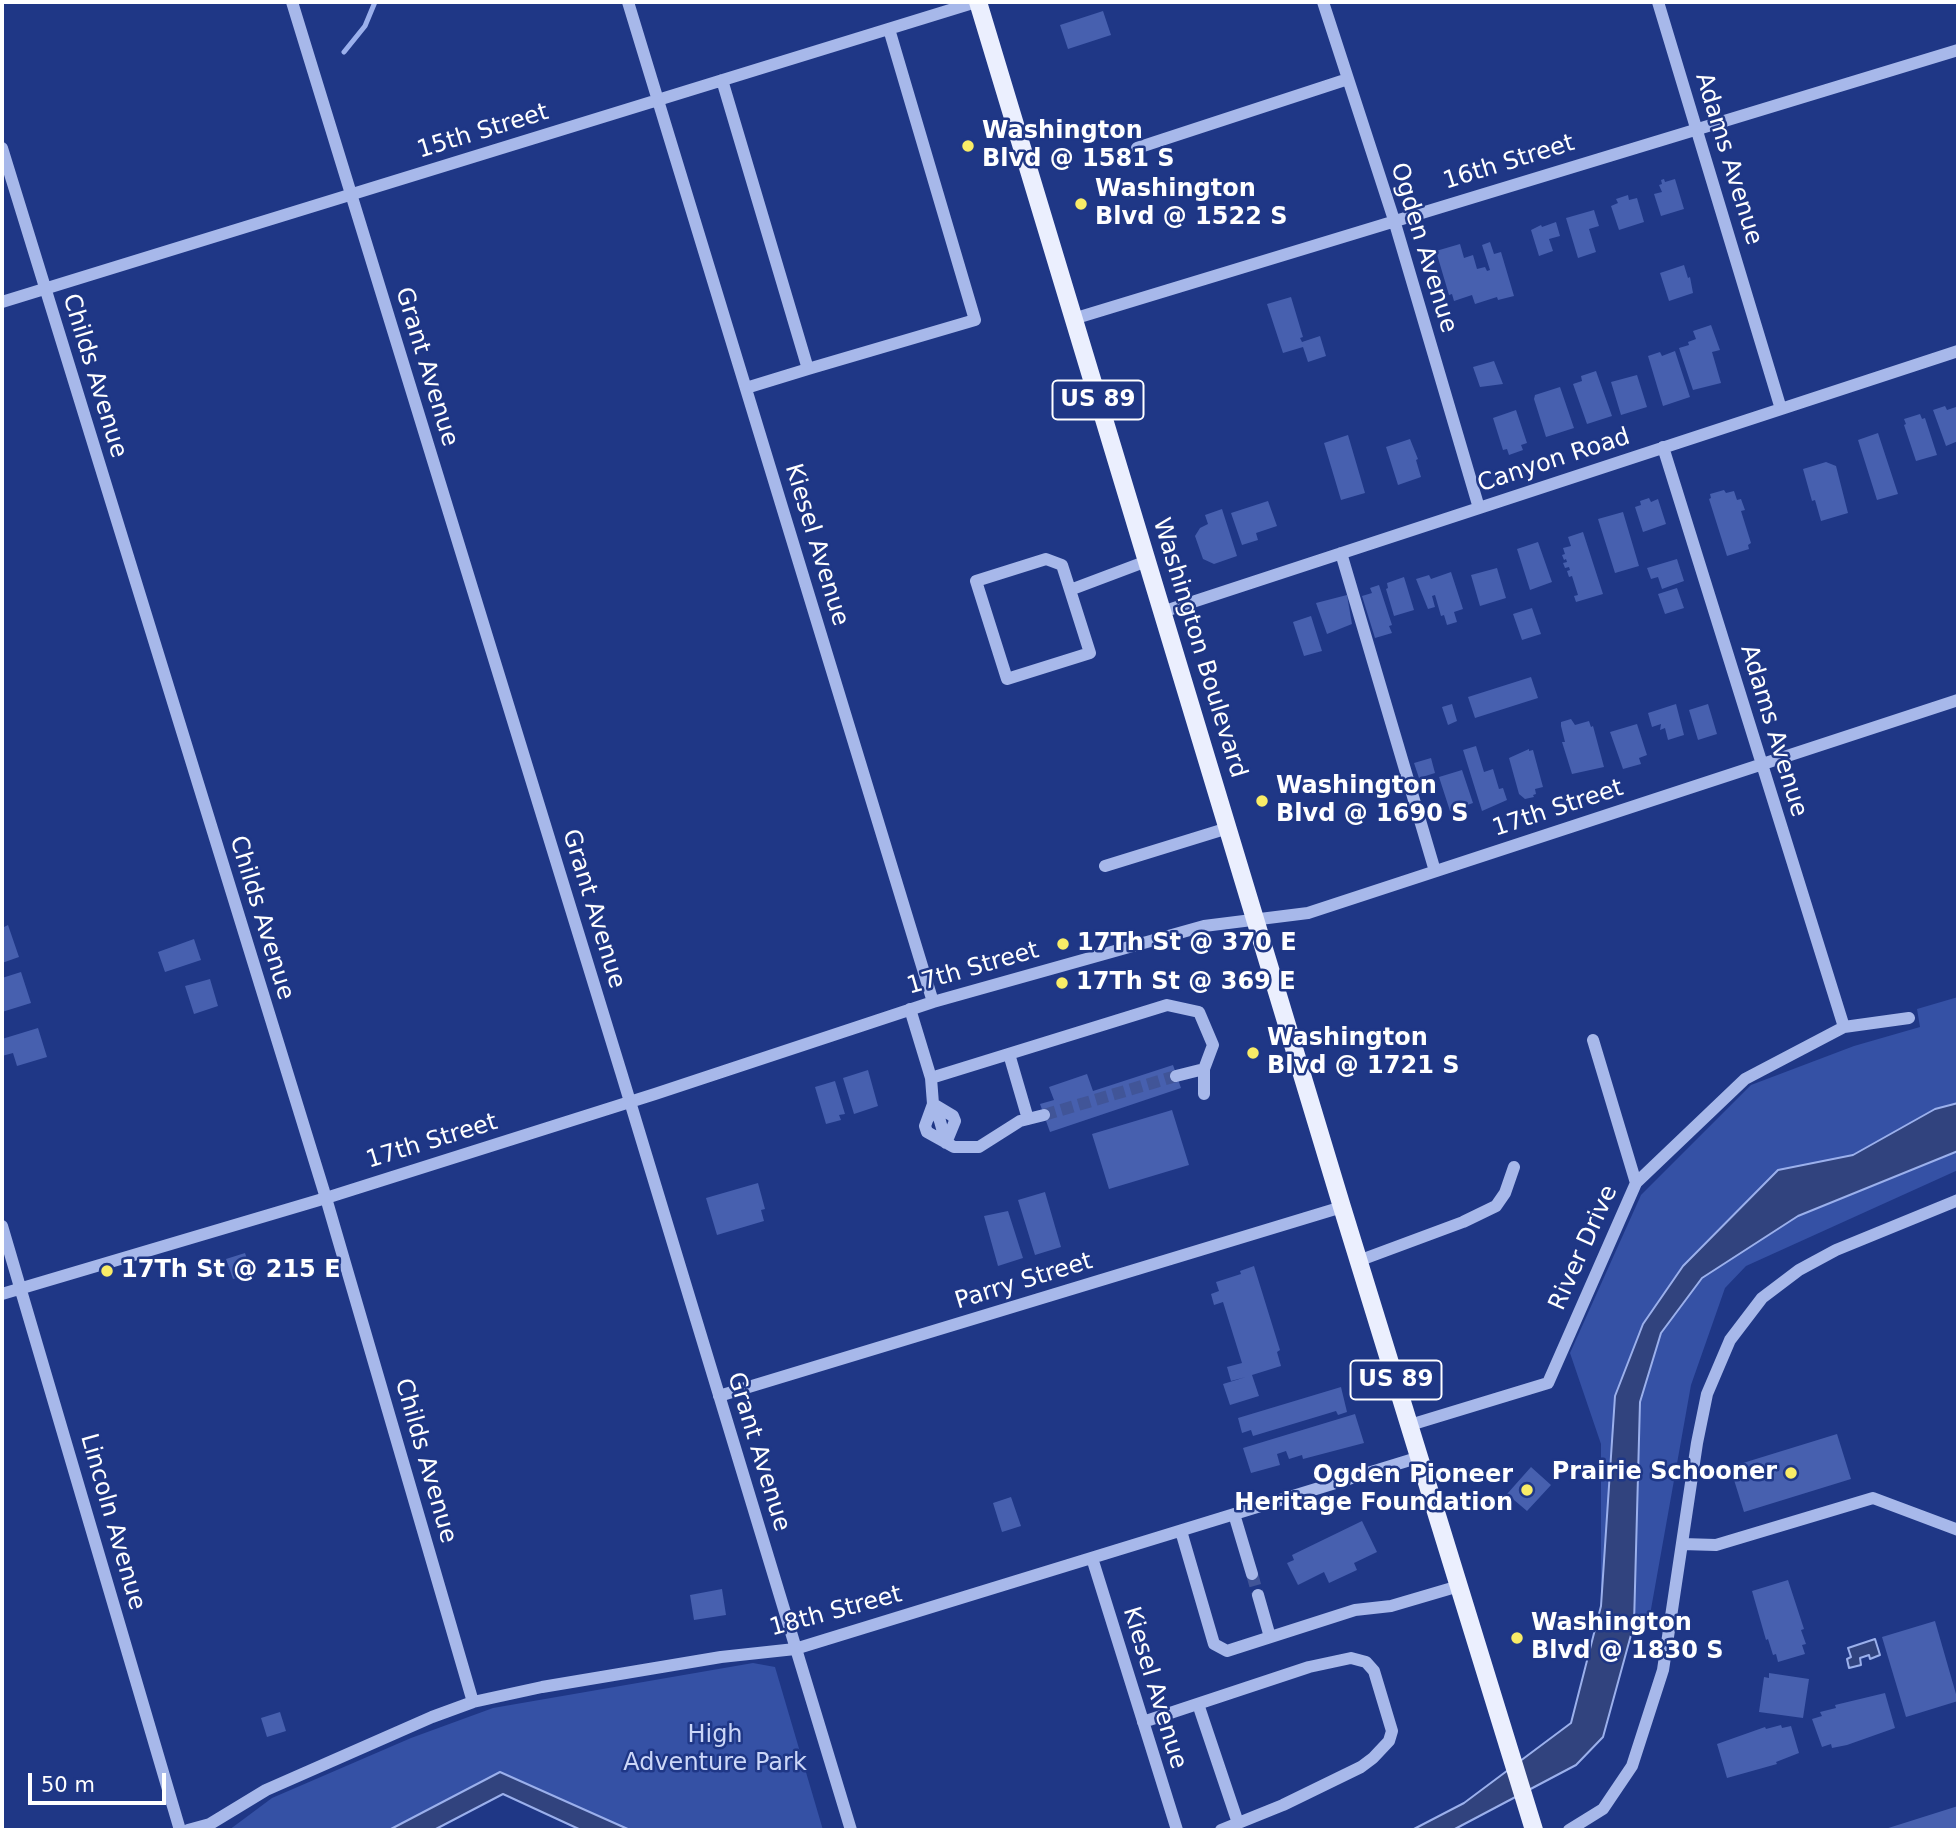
<!DOCTYPE html>
<html>
<head>
<meta charset="utf-8">
<style>
  body { margin:0 }
  #map { position:relative; width:1960px; height:1832px; overflow:hidden; background:#1f3786; font-family:"DejaVu Sans",sans-serif }
  canvas { display:block }
  .frame { position:absolute; inset:0; border:4px solid #fff; pointer-events:none }
  .scale { position:absolute; left:28px; top:1773px; width:138px; height:32px; box-sizing:border-box; border:4px solid #fff; border-top:0; padding-left:9px; font-size:21px; line-height:24px; white-space:nowrap; color:#fff; -webkit-text-stroke:5px #1f3786; paint-order:stroke }
</style>
</head>
<body>
<div id="map">
<canvas width="1960" height="1832"></canvas>
<div class="frame"></div>
<div class="scale">50 m</div>
</div>
<script>
const ctx = document.querySelector('canvas').getContext('2d');
ctx.lineJoin = 'round';
function fillPath(path, color) {
  ctx.fillStyle = color;
  ctx.fill(path, 'evenodd');
}
function toPath(rows) {
  const path = new Path2D();
  for (const r of rows) {
    path.moveTo(r[0], r[1]);
    for (let i = 2; i < r.length; i += 2) path.lineTo(r[i], r[i + 1]);
  }
  return path;
}
function strokePath(path, color, width, dash) {
  ctx.strokeStyle = color;
  ctx.lineWidth = width;
  ctx.lineCap = dash ? 'butt' : 'round';
  ctx.setLineDash(dash || []);
  ctx.stroke(path);
}
function drawText(font, color, halo, rows, align = 'center') {
  ctx.font = font + ' "DejaVu Sans",sans-serif';
  ctx.lineWidth = 5;
  ctx.setLineDash([]);
  ctx.textBaseline = 'middle';
  ctx.strokeStyle = halo;
  ctx.fillStyle = color;
  for (const [text, x, y, turn = 0] of rows) {
    ctx.save();
    ctx.translate(x, y);
    ctx.rotate((+turn || 0) * Math.PI / 180);
    ctx.textAlign = isNaN(turn) ? turn : align;
    if (halo) ctx.strokeText(text, 0, 0);
    ctx.fillText(text, 0, 0);
    ctx.restore();
  }
}
fillPath(toPath([
  [1958,997,1958,1103,1934,1109,1853,1155,1778,1170,1615,1396,1601,1606,1601,1444,1570,1353,1641,1195,1751,1085,1854,1046,1920,1027,1917,1009],
  [1958,1151,1958,1170,1746,1266,1725,1288,1691,1385,1648,1626,1634,1624,1640,1402,1661,1333,1702,1278,1798,1216],
  [753,1663,775,1667,823,1830,630,1830,500,1772,389,1830,229,1830,272,1798,411,1738,493,1708]
]), '#3551a5');
const water = toPath([
  [1958,1103,1958,1151,1798,1216,1702,1278,1661,1333,1640,1402,1634,1624,1603,1737,1576,1765,1453,1830,1412,1830,1464,1803,1571,1723,1601,1606,1615,1396,1643,1324,1683,1266,1778,1170,1853,1155,1935,1109,1958,1103],
  [1875,1639,1880,1655,1870,1659,1869,1655,1860,1658,1861,1665,1849,1668,1847,1659,1851,1657,1848,1648,1875,1639],
  [500,1772,630,1830,581,1830,503,1794,434,1830,389,1830,500,1772]
]);
fillPath(water, '#31437e');
strokePath(water, '#9bb0ec', 2);
strokePath(toPath([
  [344,52,365,26,375,2]
]), '#9bb0ec', 5);
fillPath(toPath([
  [1103,11,1111,35,1068,49,1060,25],
  [1664,179,1665,182,1675,179,1684,209,1661,216,1654,194,1662,192,1659,185,1662,184,1661,180],
  [1628,195,1629,200,1637,198,1644,222,1619,230,1611,206,1618,203,1616,199],
  [1594,210,1599,226,1589,229,1596,252,1578,258,1566,218],
  [1556,222,1560,236,1549,239,1553,251,1539,256,1531,230,1541,225,1542,227],
  [1490,242,1494,254,1501,252,1514,296,1498,300,1497,297,1475,304,1472,295,1454,301,1452,294,1449,295,1436,251,1460,244,1464,258,1473,255,1477,269,1485,267,1487,271,1490,270,1482,245],
  [1684,265,1688,278,1690,277,1693,293,1669,301,1660,273],
  [1291,297,1303,337,1300,338,1302,342,1320,336,1326,356,1308,362,1303,347,1283,353,1267,304],
  [1711,325,1720,350,1712,352,1721,383,1693,390,1679,348,1689,345,1688,342,1696,339,1693,331],
  [1675,351,1690,397,1663,406,1648,356,1660,352,1662,356],
  [1494,361,1503,384,1480,387,1473,367],
  [1596,371,1612,416,1587,424,1573,384,1582,381,1581,376],
  [1637,375,1647,407,1621,415,1611,382],
  [1560,387,1574,428,1546,437,1534,399,1535,395],
  [1945,406,1947,410,1956,407,1958,413,1958,441,1946,446,1933,410],
  [1516,410,1527,443,1521,445,1523,450,1509,455,1507,449,1503,450,1493,418],
  [1920,414,1922,419,1925,418,1937,455,1916,461,1904,425,1906,424,1904,419],
  [1878,433,1898,494,1877,500,1858,440],
  [1348,435,1365,493,1341,500,1324,443],
  [1410,439,1418,459,1416,460,1421,477,1398,485,1386,447],
  [1826,462,1836,466,1848,513,1821,521,1815,500,1812,501,1803,469],
  [1724,490,1726,493,1734,491,1737,500,1741,499,1745,510,1741,511,1751,543,1748,545,1749,549,1727,556,1709,499,1711,498,1710,494],
  [1649,498,1651,502,1658,499,1666,524,1643,532,1635,507,1641,505,1640,501],
  [1268,501,1277,526,1256,533,1258,540,1242,545,1231,513],
  [1222,509,1237,556,1214,564,1203,559,1195,536,1200,528,1208,524,1205,515],
  [1623,512,1639,566,1615,573,1598,519],
  [1583,532,1603,594,1576,602,1574,596,1578,595,1572,576,1569,577,1567,571,1570,570,1569,567,1565,568,1563,563,1567,562,1566,559,1564,560,1562,555,1565,554,1563,548,1571,546,1568,537],
  [1538,542,1552,582,1530,590,1517,549],
  [1677,559,1684,581,1662,589,1658,577,1651,579,1647,568],
  [1497,568,1506,598,1480,606,1471,575],
  [1451,572,1463,609,1454,612,1457,622,1447,625,1444,615,1441,616,1435,595,1432,596,1435,607,1428,609,1416,579,1429,575,1431,579],
  [1404,577,1414,610,1394,616,1386,589,1388,588,1387,583],
  [1379,585,1392,625,1389,626,1392,633,1375,638,1362,596,1372,593,1370,588],
  [1677,588,1684,608,1665,614,1658,594],
  [1347,595,1352,624,1327,634,1316,603],
  [1532,608,1541,634,1522,640,1513,614],
  [1311,616,1322,651,1304,656,1293,622],
  [1531,677,1538,698,1475,718,1468,697],
  [1452,704,1457,721,1448,725,1442,707],
  [1676,704,1684,735,1668,740,1665,728,1660,730,1661,724,1652,727,1648,713],
  [1708,704,1717,734,1698,740,1689,710],
  [1571,719,1575,725,1589,721,1591,727,1593,726,1604,767,1572,774,1562,742,1565,742,1561,726,1561,722],
  [1637,724,1647,755,1639,758,1641,764,1623,769,1610,732],
  [1476,746,1484,772,1493,769,1499,789,1503,788,1507,800,1482,811,1463,750],
  [1529,749,1529,751,1533,750,1543,787,1535,789,1536,794,1533,795,1534,797,1525,799,1519,794,1509,758],
  [1431,758,1435,773,1419,778,1414,763],
  [1462,770,1473,803,1450,811,1439,777],
  [8,925,19,957,2,963,2,928],
  [194,939,201,960,165,972,158,952],
  [21,972,31,1003,2,1012,2,978],
  [210,979,218,1006,194,1014,185,986],
  [38,1028,47,1057,17,1066,13,1053,2,1056,2,1039],
  [1173,1065,1181,1088,1050,1132,1040,1104,1054,1100,1049,1087,1087,1074,1093,1091],
  [868,1070,878,1106,854,1114,843,1078],
  [835,1081,845,1114,839,1115,841,1120,826,1124,815,1087],
  [1172,1110,1189,1165,1109,1189,1092,1134],
  [758,1183,765,1209,761,1210,764,1221,717,1235,706,1198],
  [1045,1192,1061,1247,1035,1255,1018,1200],
  [1008,1211,1023,1258,998,1266,984,1216],
  [245,1253,252,1274,233,1279,226,1259],
  [1254,1266,1280,1350,1277,1352,1281,1366,1252,1375,1259,1396,1230,1405,1223,1384,1246,1377,1231,1381,1227,1367,1242,1363,1223,1302,1214,1305,1211,1294,1219,1291,1216,1282,1241,1274,1240,1271],
  [1341,1387,1347,1412,1338,1415,1336,1411,1253,1436,1251,1430,1242,1433,1238,1418],
  [1355,1414,1364,1443,1303,1459,1302,1455,1289,1459,1286,1451,1277,1454,1280,1465,1251,1473,1243,1448],
  [1837,1434,1851,1479,1744,1512,1730,1467],
  [1531,1467,1551,1485,1527,1511,1507,1494],
  [1011,1497,1021,1526,1002,1532,993,1503],
  [1362,1521,1377,1552,1354,1563,1357,1570,1329,1583,1324,1572,1298,1585,1287,1563,1294,1560,1292,1555],
  [1788,1580,1804,1629,1801,1630,1806,1644,1802,1645,1805,1654,1778,1662,1776,1654,1773,1655,1768,1639,1766,1640,1752,1591],
  [722,1589,726,1615,694,1620,690,1595],
  [1935,1621,1958,1701,1906,1717,1882,1637],
  [1769,1673,1809,1679,1803,1718,1759,1712,1764,1677,1769,1678],
  [1885,1693,1895,1728,1847,1745,1832,1748,1831,1744,1822,1747,1812,1719,1822,1716,1820,1712,1836,1708,1835,1705],
  [280,1712,286,1731,267,1737,261,1718],
  [1781,1725,1782,1728,1791,1726,1799,1753,1776,1762,1777,1764,1727,1778,1717,1744,1765,1727,1766,1729],
  [1958,1806,1958,1830,1882,1830]
]), '#4760af');
strokePath(toPath([
  [1044,1115,1176,1076],
  [1252,1574,1258,1595]
]), '#415598', 12, [12, 6]);
strokePath(toPath([
  [292,2,621,1072,851,1830],
  [628,2,933,1002],
  [1323,2,1394,220,1479,508],
  [1658,2,1781,409],
  [722,80,808,369,746,388],
  [2,148,326,1198,473,1702],
  [1137,148,1348,79],
  [2,302,976,2],
  [1073,319,1958,50],
  [808,369,975,320,889,29],
  [1663,447,1844,1027],
  [1341,553,1435,871],
  [1070,590,1090,653,1007,679,976,581,1046,559,1062,565,1070,590,1147,561],
  [1162,612,1958,351],
  [1105,866,1228,828],
  [910,1009,931,1078,1167,1005,1199,1012,1213,1045,1204,1069,1204,1094],
  [1593,1040,1636,1183],
  [1009,1054,1028,1119],
  [1176,1076,1204,1069],
  [931,1078,933,1104,925,1126,927,1132,954,1147,979,1147,1020,1121,1044,1115],
  [933,1104,953,1116,955,1121,946,1143],
  [933,1104,940,1121,946,1143],
  [2,1226,180,1830],
  [1358,1261,1463,1222,1496,1206,1505,1193,1514,1167],
  [2,1294,326,1198,655,1094,933,1002,1204,926,1308,913,1958,700],
  [719,1396,1342,1207],
  [1410,1425,1548,1383,1636,1183,1745,1079,1844,1027,1909,1018],
  [1234,1514,1252,1574],
  [1181,1531,1214,1644,1227,1651,1355,1610,1391,1606,1459,1586],
  [1682,1544,1716,1545,1873,1498,1958,1530],
  [1092,1558,1177,1830],
  [1258,1595,1270,1637],
  [1198,1704,1238,1823],
  [1143,1722,1309,1667,1351,1658,1366,1662,1374,1671,1392,1731,1389,1741,1373,1758,1361,1767,1283,1805,1221,1830],
  [188,1830,210,1824,266,1790,432,1717,473,1702,542,1687,721,1657,795,1649,1420,1457],
  [1569,1830,1603,1809,1632,1766,1663,1670,1697,1443,1707,1394,1730,1340,1762,1298,1799,1270,1836,1250,1958,1200]
]), '#a7b8ea', 12);
strokePath(toPath([
  [978,2,1342,1207,1534,1830]
]), '#ebeffe', 18);
for (const [x, y, r, color] of [
  [968,146,7,"#f9ec67"],
  [1081,204,7,"#f9ec67"],
  [1262,801,7,"#f9ec67"],
  [1063,944,7,"#f9ec67"],
  [1062,983,7,"#f9ec67"],
  [1253,1053,7,"#f9ec67"],
  [107,1271,7,"#f9ec67"],
  [1791,1473,7,"#f9ec67"],
  [1527,1490,7,"#f9ec67"],
  [1517,1638,7,"#f9ec67"]
]) {
  const dot = new Path2D();
  dot.arc(x, y, r, 0, 2 * Math.PI);
  ctx.fillStyle = color;
  ctx.fill(dot);
  strokePath(dot, '#1f3786', 2.5);
}
for (const [x, y, w] of [
  [1098,400,91],
  [1396,1380,91]
]) {
  const box = new Path2D();
  box.roundRect(x - w / 2, y - 19.5, w, 39, 5);
  ctx.fillStyle = '#1f3786';
  ctx.fill(box);
  strokePath(box, '#fff', 2);
}
drawText('bold 23px', '#fff', null, [
  ["US 89",1098,400],
  ["US 89",1396,1380]
]);
drawText('24px', '#fff', '#1f3786', [
  ["15th Street",483,132,-17],
  ["Adams Avenue",1728,159,73],
  ["16th Street",1509,163,-17],
  ["Ogden Avenue",1423,248,73],
  ["Grant Avenue",426,367,73],
  ["Childs Avenue",94,376,73],
  ["Canyon Road",1554,461,-18],
  ["Kiesel Avenue",816,545,73],
  ["Washington Boulevard",1199,648,73],
  ["Adams Avenue",1773,731,73],
  ["17th Street",1558,809,-18],
  ["Grant Avenue",593,909,73],
  ["Childs Avenue",261,918,73],
  ["17th Street",973,969,-16],
  ["17th Street",432,1142,-17],
  ["River Drive",1584,1248,-66],
  ["Parry Street",1024,1282,-17],
  ["Grant Avenue",758,1452,73],
  ["Childs Avenue",425,1461,74],
  ["Lincoln Avenue",112,1522,74],
  ["18th Street",836,1612,-15],
  ["Kiesel Avenue",1154,1688,73]
]);
drawText('bold 24px', '#fff', '#1f3786', [
  ["Washington",982,132],
  ["Blvd @ 1581 S",982,160],
  ["Washington",1095,190],
  ["Blvd @ 1522 S",1095,218],
  ["Washington",1276,787],
  ["Blvd @ 1690 S",1276,815],
  ["17Th St @ 370 E",1077,944],
  ["17Th St @ 369 E",1076,983],
  ["Washington",1267,1039],
  ["Blvd @ 1721 S",1267,1067],
  ["17Th St @ 215 E",121,1271],
  ["Prairie Schooner",1777,1473,"right"],
  ["Ogden Pioneer",1513,1476,"right"],
  ["Heritage Foundation",1513,1504,"right"],
  ["Washington",1531,1624],
  ["Blvd @ 1830 S",1531,1652]
], 'left');
drawText('24px', '#ccd7f8', '#1f3786', [
  ["High",715,1736],
  ["Adventure Park",715,1764]
]);
</script>
</body>
</html>
